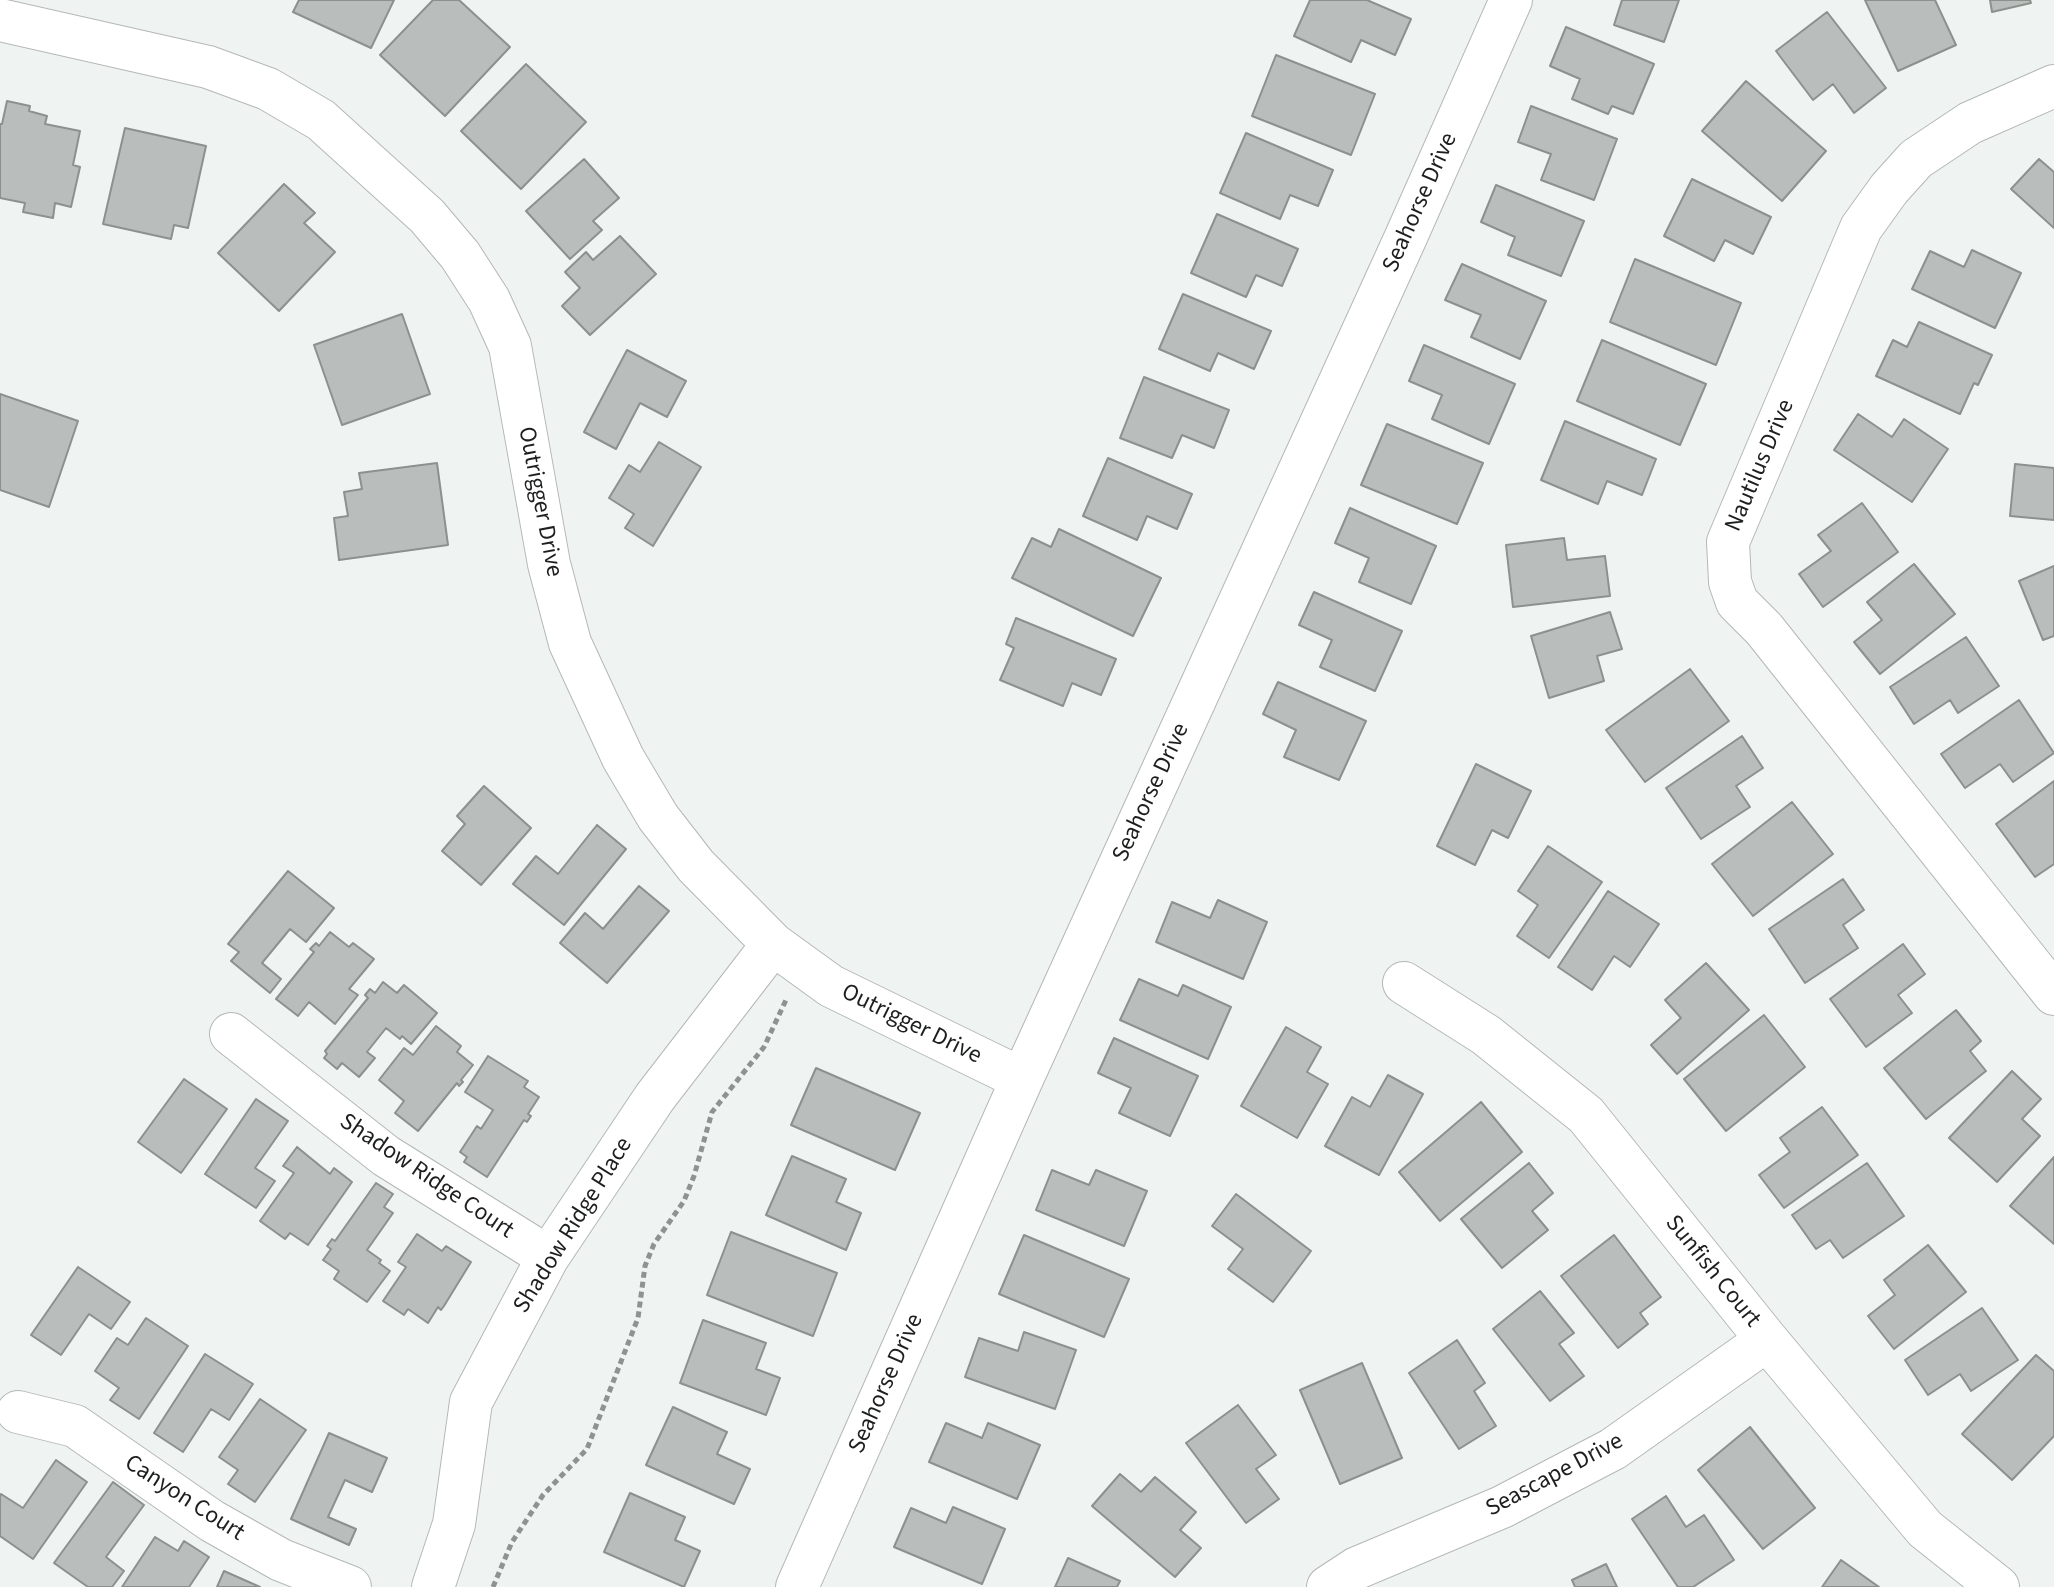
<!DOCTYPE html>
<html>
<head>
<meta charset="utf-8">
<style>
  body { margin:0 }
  canvas { display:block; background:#eff4f2 }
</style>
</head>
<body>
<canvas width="2054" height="1587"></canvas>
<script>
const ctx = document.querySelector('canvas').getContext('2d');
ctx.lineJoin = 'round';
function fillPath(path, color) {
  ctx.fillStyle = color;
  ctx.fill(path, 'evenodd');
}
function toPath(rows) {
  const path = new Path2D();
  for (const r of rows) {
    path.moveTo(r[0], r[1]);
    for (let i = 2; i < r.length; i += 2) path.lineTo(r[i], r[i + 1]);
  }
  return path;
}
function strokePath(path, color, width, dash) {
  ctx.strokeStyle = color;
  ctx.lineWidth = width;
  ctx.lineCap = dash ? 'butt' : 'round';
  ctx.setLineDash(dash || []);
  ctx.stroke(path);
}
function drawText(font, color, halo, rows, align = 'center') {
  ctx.font = font + ' "Source Sans 3",sans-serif';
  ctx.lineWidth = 8;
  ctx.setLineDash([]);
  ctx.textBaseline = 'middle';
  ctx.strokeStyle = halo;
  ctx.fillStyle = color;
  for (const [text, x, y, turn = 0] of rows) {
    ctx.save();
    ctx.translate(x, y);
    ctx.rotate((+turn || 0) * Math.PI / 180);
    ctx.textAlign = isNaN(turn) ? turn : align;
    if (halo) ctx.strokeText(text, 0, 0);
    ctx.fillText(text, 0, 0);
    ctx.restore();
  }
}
const building = toPath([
  [299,0,394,0,371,48,293,12,299,0],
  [433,0,459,0,510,47,445,116,380,55,433,0],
  [1310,0,1367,0,1411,19,1395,55,1361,40,1351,62,1294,36,1310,0],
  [1622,0,1679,0,1664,42,1614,25,1622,0],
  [1865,0,1935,0,1956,45,1898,71,1865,0],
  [1990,0,2030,0,2031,3,1992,12,1990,0],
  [1827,12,1886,88,1854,113,1833,84,1813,100,1776,51,1827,12],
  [1566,27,1654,64,1633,114,1612,106,1608,114,1572,99,1580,79,1550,66,1566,27],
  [1276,55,1375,94,1351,155,1252,116,1276,55],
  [526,64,586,122,521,189,461,131,526,64],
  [1746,81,1826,151,1782,201,1702,131,1746,81],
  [7,101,30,106,29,111,47,116,45,124,80,131,73,165,80,167,71,207,55,203,53,218,23,212,25,203,0,198,0,124,2,124,7,101],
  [1531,106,1617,139,1594,200,1541,180,1551,154,1518,142,1531,106],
  [125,128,206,146,188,228,174,225,171,239,103,224,125,128],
  [1246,133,1333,170,1318,206,1290,195,1280,219,1220,193,1246,133],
  [584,159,619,198,593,221,602,230,570,259,526,211,584,159],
  [2039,159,2054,172,2054,228,2011,189,2039,159],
  [1692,179,1771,217,1753,254,1725,240,1714,261,1664,236,1692,179],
  [284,184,315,213,304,223,335,252,279,311,218,253,284,184],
  [1496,185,1584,221,1561,276,1508,255,1515,237,1481,222,1496,185],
  [1217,214,1298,249,1282,286,1256,275,1246,297,1191,273,1217,214],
  [620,236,656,274,590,335,562,306,580,288,565,272,586,252,593,260,620,236],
  [1972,250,2021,273,1995,328,1912,289,1930,251,1964,267,1972,250],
  [1635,259,1741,303,1716,365,1610,322,1635,259],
  [1462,264,1546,301,1520,359,1471,337,1481,315,1445,300,1462,264],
  [1183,294,1271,331,1254,369,1218,353,1210,371,1159,349,1183,294],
  [402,314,430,394,342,425,314,345,402,314],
  [1919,322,1992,355,1978,385,1974,383,1960,414,1876,376,1893,340,1907,347,1919,322],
  [1602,340,1706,384,1680,445,1577,401,1602,340],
  [1424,345,1515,384,1489,444,1432,419,1442,395,1409,381,1424,345],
  [627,350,686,381,667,417,640,403,616,449,584,432,627,350],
  [1144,377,1229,410,1214,448,1182,435,1172,458,1120,438,1144,377],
  [0,394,78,421,49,507,0,490,0,394],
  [1858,414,1892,437,1904,419,1948,449,1912,502,1834,450,1858,414],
  [1565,421,1656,459,1642,495,1607,481,1598,504,1541,480,1565,421],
  [1387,424,1483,463,1457,524,1361,485,1387,424],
  [659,442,701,467,653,546,625,528,634,514,609,498,629,465,640,472,659,442],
  [1108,458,1192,494,1177,529,1147,516,1137,540,1083,516,1108,458],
  [437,463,448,545,339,560,334,518,348,516,344,492,362,489,359,473,437,463],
  [2015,464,2054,468,2054,520,2010,516,2015,464],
  [1862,503,1898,552,1823,607,1799,574,1831,551,1818,535,1862,503],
  [1350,508,1436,546,1411,604,1359,582,1369,558,1335,543,1350,508],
  [1059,529,1161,578,1133,636,1012,578,1032,538,1051,547,1059,529],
  [1564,538,1567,560,1605,556,1610,596,1513,607,1506,545,1564,538],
  [1914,564,1955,614,1880,674,1854,642,1882,620,1867,602,1914,564],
  [2054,566,2054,636,2043,640,2019,581,2054,566],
  [1314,592,1402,631,1375,691,1320,667,1332,640,1299,625,1314,592],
  [1610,612,1622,649,1597,656,1604,681,1549,698,1531,636,1610,612],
  [1016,618,1116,659,1101,695,1072,683,1063,706,1000,680,1014,648,1006,644,1016,618],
  [1966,637,1999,686,1958,713,1950,700,1914,724,1890,687,1966,637],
  [1690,669,1729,721,1645,782,1606,730,1690,669],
  [1278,682,1366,721,1339,780,1284,757,1296,730,1263,714,1278,682],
  [2019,700,2054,753,2013,782,2000,764,1965,788,1941,754,2019,700],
  [1742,736,1763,768,1736,786,1750,807,1701,839,1666,788,1742,736],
  [1476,764,1531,791,1508,838,1492,830,1475,865,1437,846,1476,764],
  [2054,781,2054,864,2035,877,1996,824,2054,781],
  [484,786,531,828,481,885,442,851,465,824,457,816,484,786],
  [1792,802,1833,854,1753,916,1712,864,1792,802],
  [597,825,626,849,564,925,513,884,536,856,558,874,597,825],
  [1548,846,1602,882,1549,958,1517,936,1538,905,1518,891,1548,846],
  [288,871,334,908,306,942,290,929,262,963,281,979,270,993,231,961,239,952,228,944,288,871],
  [1843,879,1864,910,1843,925,1858,948,1805,983,1769,929,1843,879],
  [639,886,669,911,607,983,560,943,585,913,603,929,639,886],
  [1608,891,1659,924,1630,967,1614,956,1592,990,1558,967,1608,891],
  [1218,900,1267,922,1243,979,1156,942,1172,902,1210,918,1218,900],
  [330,932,349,947,353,943,374,959,349,989,358,995,335,1024,309,1002,298,1016,276,999,314,952,310,949,316,943,319,946,330,932],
  [1903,944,1925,974,1898,995,1912,1013,1866,1047,1830,999,1903,944],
  [1706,963,1749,1010,1677,1074,1651,1045,1681,1018,1665,1000,1706,963],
  [1139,979,1178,996,1183,985,1231,1007,1208,1059,1120,1020,1139,979],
  [383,982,397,993,404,985,437,1013,411,1044,402,1036,400,1039,386,1028,367,1052,375,1058,359,1077,342,1063,337,1069,324,1058,327,1054,325,1051,368,998,365,995,370,989,375,993,383,982],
  [1956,1010,1981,1041,1970,1051,1986,1071,1926,1119,1884,1068,1956,1010],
  [1764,1015,1805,1067,1726,1131,1684,1079,1764,1015],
  [436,1026,461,1046,457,1052,473,1065,461,1080,463,1082,459,1086,457,1083,418,1131,395,1113,404,1101,379,1080,404,1048,413,1055,436,1026],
  [1286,1027,1321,1047,1307,1072,1328,1084,1297,1138,1241,1106,1286,1027],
  [1114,1038,1198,1076,1170,1136,1119,1113,1131,1088,1098,1073,1114,1038],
  [488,1056,528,1081,524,1087,539,1097,528,1114,531,1116,527,1122,524,1120,487,1177,464,1162,467,1157,460,1152,477,1126,481,1129,493,1110,465,1092,488,1056],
  [816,1068,920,1113,895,1170,791,1125,816,1068],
  [2012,1071,2041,1099,2022,1119,2040,1136,1997,1182,1949,1138,2012,1071],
  [1388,1075,1423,1094,1379,1175,1325,1146,1352,1097,1370,1107,1388,1075],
  [184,1079,227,1109,181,1173,138,1142,184,1079],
  [256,1099,288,1121,255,1168,275,1181,256,1208,205,1174,256,1099],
  [1481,1102,1522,1152,1440,1221,1399,1172,1481,1102],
  [1822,1107,1858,1155,1784,1208,1759,1175,1790,1152,1780,1138,1822,1107],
  [297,1147,330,1174,334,1168,352,1182,308,1245,290,1233,285,1239,260,1221,294,1173,283,1166,297,1147],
  [792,1156,846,1179,836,1202,861,1213,846,1250,766,1215,792,1156],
  [2054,1157,2054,1244,2010,1206,2054,1157],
  [1529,1163,1553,1193,1532,1211,1548,1230,1502,1268,1461,1219,1529,1163],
  [1867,1163,1904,1216,1843,1258,1830,1240,1816,1249,1792,1215,1867,1163],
  [1052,1170,1089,1185,1096,1170,1147,1191,1124,1246,1036,1210,1052,1170],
  [376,1183,393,1194,384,1207,393,1213,367,1250,381,1260,379,1263,390,1271,367,1302,334,1279,339,1271,323,1260,331,1249,327,1246,332,1239,335,1241,376,1183],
  [1236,1194,1311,1251,1273,1302,1228,1269,1243,1249,1212,1226,1236,1194],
  [731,1232,837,1273,813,1336,707,1295,731,1232],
  [417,1234,442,1251,446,1246,471,1262,444,1306,441,1310,438,1307,428,1323,408,1309,404,1315,383,1301,406,1267,398,1262,417,1234],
  [1024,1235,1129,1279,1104,1337,999,1294,1024,1235],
  [1614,1235,1661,1297,1640,1313,1648,1324,1618,1348,1561,1276,1614,1235],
  [1928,1245,1966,1292,1894,1349,1868,1316,1895,1295,1884,1280,1928,1245],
  [78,1267,130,1302,111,1329,89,1314,61,1355,31,1335,78,1267],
  [1540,1291,1574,1333,1559,1344,1584,1376,1550,1401,1493,1329,1540,1291],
  [1982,1308,2018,1360,1971,1391,1960,1374,1928,1395,1905,1360,1982,1308],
  [146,1318,188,1346,139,1419,110,1400,119,1388,95,1371,117,1338,128,1345,146,1318],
  [703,1320,766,1343,756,1369,780,1378,766,1415,680,1383,703,1320],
  [1024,1332,1076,1350,1055,1409,965,1377,979,1338,1018,1351,1024,1332],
  [1457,1340,1485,1383,1474,1391,1496,1426,1459,1449,1409,1373,1457,1340],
  [205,1354,253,1384,229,1420,211,1409,183,1452,154,1433,205,1354],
  [2036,1355,2054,1371,2054,1436,2012,1480,1962,1434,2036,1355],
  [1362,1363,1402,1458,1340,1484,1300,1390,1362,1363],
  [260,1399,306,1430,255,1502,228,1484,238,1470,219,1457,260,1399],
  [1238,1405,1276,1455,1256,1469,1279,1499,1246,1523,1186,1443,1238,1405],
  [673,1407,727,1432,717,1454,750,1469,734,1504,646,1465,673,1407],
  [946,1423,982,1438,988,1423,1040,1445,1017,1499,929,1462,946,1423],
  [1750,1427,1815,1508,1763,1549,1698,1470,1750,1427],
  [329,1433,387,1458,372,1492,345,1480,328,1517,356,1529,349,1545,291,1519,329,1433],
  [56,1460,87,1482,33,1559,0,1536,0,1496,1,1494,23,1508,56,1460],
  [1120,1474,1141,1492,1155,1477,1196,1512,1180,1530,1201,1548,1175,1577,1092,1506,1120,1474],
  [113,1482,144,1505,106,1557,124,1571,112,1587,88,1587,54,1563,113,1482],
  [630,1493,685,1517,675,1540,700,1551,684,1587,604,1552,630,1493],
  [1666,1496,1686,1527,1704,1515,1734,1560,1693,1587,1678,1587,1632,1519,1666,1496],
  [953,1507,1005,1529,982,1584,894,1547,911,1508,946,1523,953,1507],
  [155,1537,178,1551,184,1541,209,1557,189,1587,122,1587,155,1537],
  [1068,1558,1120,1581,1117,1587,1055,1587,1068,1558],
  [1841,1560,1879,1587,1822,1587,1841,1560],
  [1606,1564,1617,1587,1575,1587,1572,1580,1606,1564],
  [224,1571,260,1587,217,1587,224,1571]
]);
fillPath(building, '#b9bebc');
strokePath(building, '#8c918e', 2);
const street = toPath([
  [0,20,208,67,268,89,321,120,427,216,460,255,489,300,510,346,549,564,570,643,623,758,658,817,696,866,773,944,831,986,1022,1079],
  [2054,86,1970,123,1916,159,1889,189,1861,228,1728,542,1730,582,1737,602,1764,629,2054,994],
  [1404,983,1486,1035,1586,1115,1767,1340,1925,1529,1998,1587],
  [231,1034,386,1156,548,1257],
  [18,1412,75,1426,212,1521,281,1560,350,1587],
  [433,1587,454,1524,471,1402,548,1257,655,1097,773,944],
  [797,1587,1022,1079,1405,239,1511,0],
  [1328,1587,1357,1568,1502,1507,1613,1449,1767,1340]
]);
strokePath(street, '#b3b8b6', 44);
strokePath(toPath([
  [493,1587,512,1542,543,1495,587,1449,638,1318,645,1266,654,1244,684,1201,694,1176,712,1112,764,1047,786,1000]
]), '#8e9290', 5, [6, 4]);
strokePath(street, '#fff', 42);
drawText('24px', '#1d1f1e', '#fff', [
  ["Seahorse Drive",1421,203,-66],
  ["Nautilus Drive",1761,466,-67],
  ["Outrigger Drive",539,502,79],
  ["Seahorse Drive",1152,793,-65],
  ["Outrigger Drive",911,1025,26],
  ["Shadow Ridge Court",426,1177,34],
  ["Shadow Ridge Place",574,1226,-58],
  ["Sunfish Court",1712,1272,51],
  ["Seahorse Drive",887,1384,-66],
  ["Seascape Drive",1555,1476,-28],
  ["Canyon Court",184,1499,33]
]);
</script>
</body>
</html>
